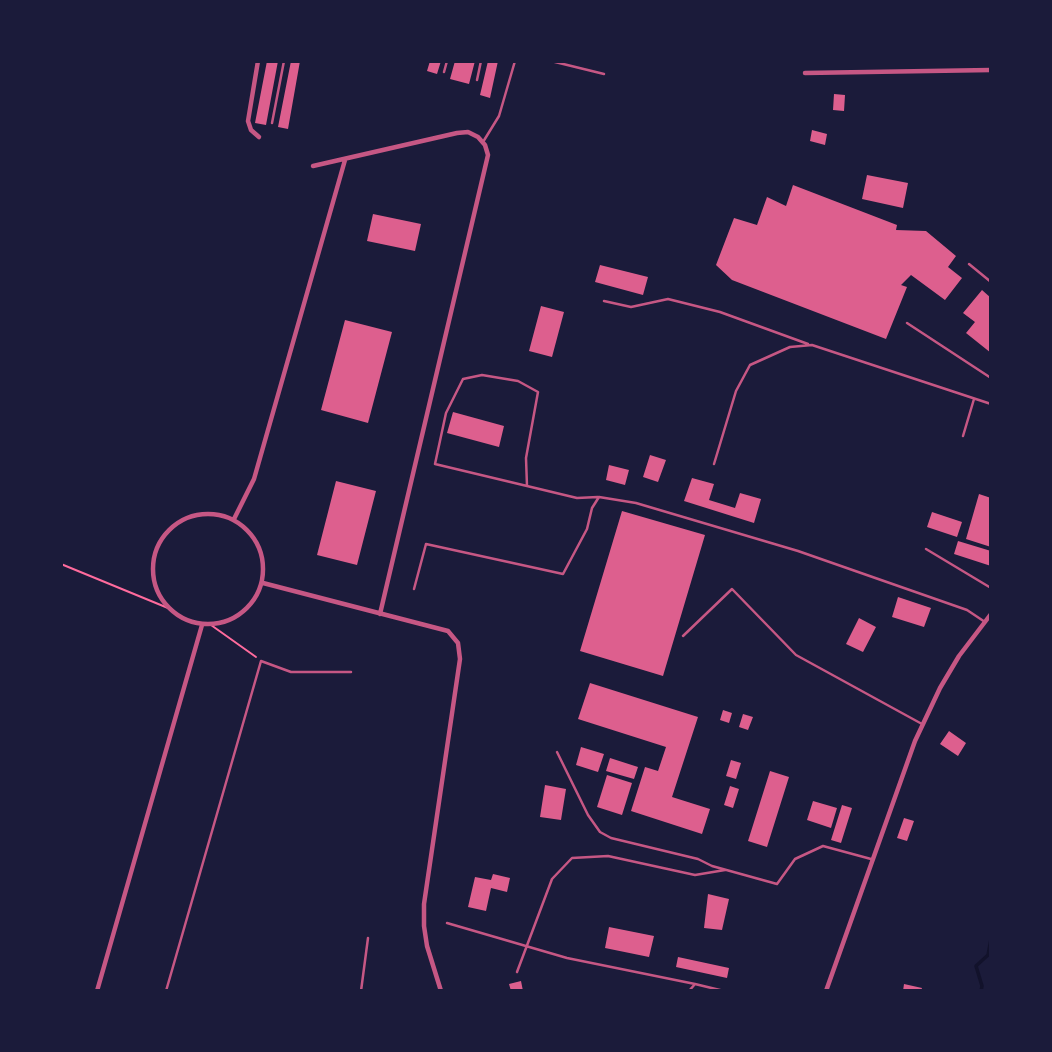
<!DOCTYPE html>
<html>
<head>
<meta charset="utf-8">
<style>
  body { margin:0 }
  #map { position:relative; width:1052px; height:1052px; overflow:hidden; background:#1b1b3a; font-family:Manrope,sans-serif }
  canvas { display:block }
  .frame { position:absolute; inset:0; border:63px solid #1b1b3a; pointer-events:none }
</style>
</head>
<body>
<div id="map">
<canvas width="1052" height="1052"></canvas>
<div class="frame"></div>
</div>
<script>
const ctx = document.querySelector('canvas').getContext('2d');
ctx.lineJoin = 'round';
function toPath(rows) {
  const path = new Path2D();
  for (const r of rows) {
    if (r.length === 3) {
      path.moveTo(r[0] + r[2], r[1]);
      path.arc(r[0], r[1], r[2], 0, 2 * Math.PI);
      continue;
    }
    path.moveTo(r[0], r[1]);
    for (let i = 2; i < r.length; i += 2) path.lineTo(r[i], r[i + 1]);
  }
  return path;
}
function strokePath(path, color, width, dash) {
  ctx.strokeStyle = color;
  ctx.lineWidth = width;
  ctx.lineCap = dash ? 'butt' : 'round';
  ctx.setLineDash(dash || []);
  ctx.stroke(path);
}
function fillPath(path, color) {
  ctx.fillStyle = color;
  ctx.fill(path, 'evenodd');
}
strokePath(toPath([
  [981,991,982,986,976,966,988,955,991,939]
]), '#12122b', 3.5);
fillPath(toPath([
  [267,61,278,61,266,125,255,123],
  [291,61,300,61,288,129,278,127],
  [430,61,441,61,437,74,427,71],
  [455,61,475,61,469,84,450,79],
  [488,61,498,61,490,98,480,95],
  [834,94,845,95,844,111,833,110],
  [812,130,827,134,825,145,810,141],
  [867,175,908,183,903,208,862,199],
  [793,185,897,225,896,230,926,231,956,256,948,267,962,278,945,300,911,275,901,285,907,287,886,339,732,280,716,265,734,218,757,225,767,197,786,206],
  [373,214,421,224,415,251,367,241],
  [600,265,648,277,643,295,595,282],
  [982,290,991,298,991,353,966,333,975,322,963,313],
  [541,306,564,312,552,357,529,351],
  [345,320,392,332,368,423,321,410],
  [453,412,504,426,499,447,447,433],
  [650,455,666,460,658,482,643,477],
  [609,465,629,470,625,485,606,480],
  [692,478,714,484,709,500,735,508,740,493,761,499,754,523,684,501],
  [336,481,376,491,357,565,317,555],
  [979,494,991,498,991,547,966,539],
  [622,511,705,535,663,676,580,651],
  [932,512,962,522,957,537,927,527],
  [958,541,991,551,991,566,954,554],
  [898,597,931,608,924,627,892,617],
  [859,618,876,627,863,652,846,644],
  [590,683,698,717,672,797,710,809,702,834,631,811,645,767,658,771,666,747,578,719],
  [723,710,732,713,729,723,720,720],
  [743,714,753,717,748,730,739,727],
  [949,731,966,743,958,756,940,744],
  [581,747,604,754,598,772,576,765],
  [610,758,638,767,634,779,606,771],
  [731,760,741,763,736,779,726,776],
  [770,771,789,777,767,847,748,841],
  [607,775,632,783,622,815,597,807],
  [545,785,566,789,561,820,540,817],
  [730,786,739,789,733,808,724,805],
  [813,801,837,808,831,828,807,820],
  [842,805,852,808,841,843,831,840],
  [904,818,914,821,907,841,897,838],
  [493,874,510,878,507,892,491,888,486,911,468,907,475,877,491,880],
  [708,894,729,899,722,930,704,928],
  [609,927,654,936,649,957,605,948],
  [678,957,729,968,727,978,676,967],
  [521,981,523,991,511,991,509,984],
  [904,984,922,988,921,991,903,991]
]), '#dd5f8e');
strokePath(toPath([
  [61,564,168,608],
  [211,625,256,657]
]), '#ff6b9d', 2);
strokePath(toPath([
  [551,61,604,74],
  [444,72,447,61],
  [477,80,481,61],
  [272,123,284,61],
  [483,142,499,116,515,61],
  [969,264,991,282],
  [604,301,631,307,668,299,720,312,808,344],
  [907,323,991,378],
  [963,436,974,399],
  [714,464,736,391,750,365,790,347,812,345,991,404],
  [527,486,526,458,538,392,518,381,482,375,463,379,446,413,435,464,527,486,577,498,598,497],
  [926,549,991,588],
  [414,589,426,544,563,574,587,529,592,508,599,497,636,503,798,551,967,610,985,622],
  [683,636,732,589,796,655,922,724],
  [557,752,588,815,600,832,611,838,698,859,712,866,777,884,795,859,823,846,871,859],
  [447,923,567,958,695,984],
  [517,972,552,879,572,858,608,856,695,875,725,870],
  [166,991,261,661,291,672,351,672],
  [361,991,368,938],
  [689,991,695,984,724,991]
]), '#c65784', 2.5);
strokePath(toPath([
  [258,61,248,121,251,130,259,137],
  [805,73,991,70],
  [313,166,457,133,468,132,478,137,485,145,488,155,380,614],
  [208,569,55],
  [234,519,254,479,345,160],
  [263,583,448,631,458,643,460,659,424,904,424,926,427,946,441,991],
  [97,991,202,625],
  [826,991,915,741,940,688,959,656,991,614]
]), '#c65784', 4.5);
</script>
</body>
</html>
